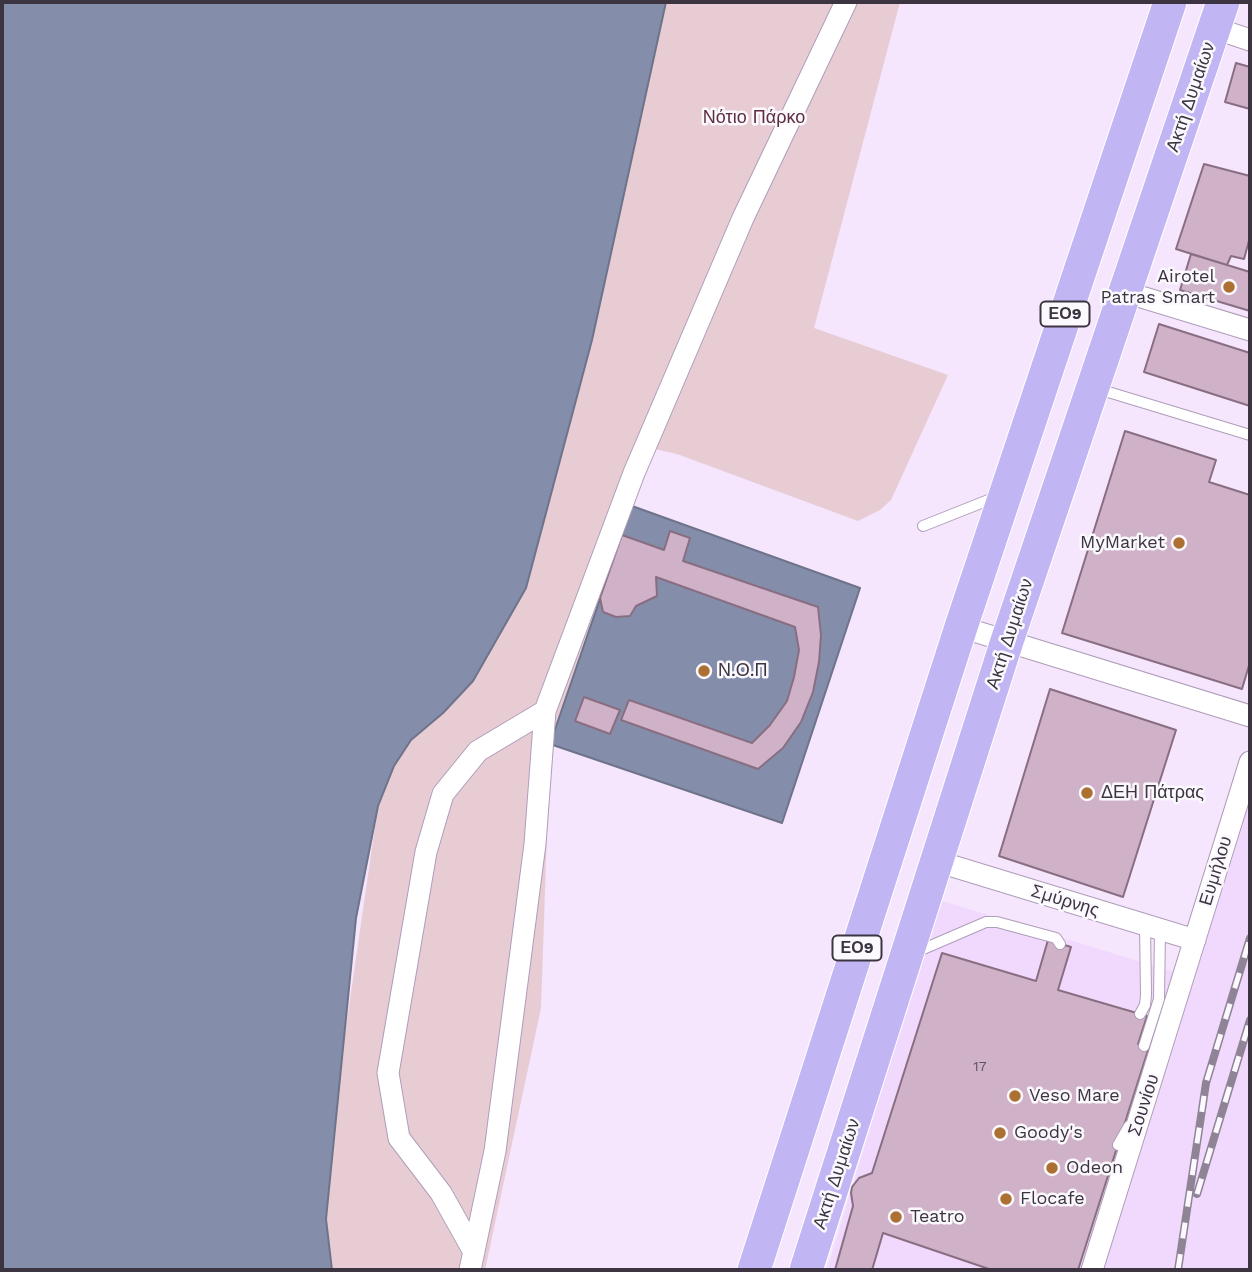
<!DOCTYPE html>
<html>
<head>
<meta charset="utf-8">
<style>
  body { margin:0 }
  #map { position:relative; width:1252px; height:1272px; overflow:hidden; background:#f5e5fd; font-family:"Work Sans",sans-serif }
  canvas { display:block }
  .frame { position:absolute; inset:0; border:4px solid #3c3440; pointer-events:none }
</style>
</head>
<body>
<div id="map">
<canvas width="1252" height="1272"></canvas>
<div class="frame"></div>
</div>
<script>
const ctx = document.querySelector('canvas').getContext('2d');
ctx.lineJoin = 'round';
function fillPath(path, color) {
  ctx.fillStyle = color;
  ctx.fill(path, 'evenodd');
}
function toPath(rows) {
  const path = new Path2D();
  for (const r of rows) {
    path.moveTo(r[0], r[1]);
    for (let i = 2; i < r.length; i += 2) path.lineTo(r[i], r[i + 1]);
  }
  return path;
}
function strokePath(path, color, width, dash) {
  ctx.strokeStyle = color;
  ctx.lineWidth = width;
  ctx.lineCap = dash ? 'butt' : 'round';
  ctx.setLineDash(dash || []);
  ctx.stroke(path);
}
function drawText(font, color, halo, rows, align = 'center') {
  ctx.font = font + ' "Work Sans",sans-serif';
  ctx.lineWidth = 5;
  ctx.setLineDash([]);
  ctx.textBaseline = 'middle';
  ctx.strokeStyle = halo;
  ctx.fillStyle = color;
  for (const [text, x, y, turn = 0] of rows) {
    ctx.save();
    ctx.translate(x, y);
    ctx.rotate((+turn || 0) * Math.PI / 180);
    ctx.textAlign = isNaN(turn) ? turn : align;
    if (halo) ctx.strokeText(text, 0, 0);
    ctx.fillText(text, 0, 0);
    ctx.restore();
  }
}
fillPath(toPath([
  [1250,780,1250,1270,1098,1270],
  [939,900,1177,973,1085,1270,827,1270]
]), '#f1d9fd');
fillPath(toPath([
  [666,2,900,2,814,328,948,375,891,500,880,510,858,521,677,454,642,446,632,506,550,745,541,1008,485,1270,332,1270,326,1219,343,1048,378,806,394,766,411,740,443,713,473,681,618,213]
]), '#e7ccd4');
const water = toPath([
  [2,2,666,2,592,340,526,588,473,681,443,713,411,740,394,766,378,806,356,918,343,1048,326,1219,332,1270,2,1270,2,2],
  [632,506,860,588,782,823,550,744,632,506]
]);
fillPath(water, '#848eaa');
strokePath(water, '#6e738a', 2);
const building = toPath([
  [1236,63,1250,67,1250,109,1225,102,1236,63],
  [1204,164,1250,176,1250,237,1244,259,1231,256,1227,265,1176,249,1204,164],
  [1191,254,1250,272,1250,311,1180,290,1191,254],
  [1159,324,1250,353,1250,406,1144,372,1159,324],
  [1125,431,1216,460,1209,482,1250,495,1250,662,1242,689,1062,633,1125,431],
  [670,531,690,538,683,561,818,607,821,635,819,662,813,692,801,722,783,748,758,769,621,720,629,700,752,743,770,725,787,701,794,677,799,650,795,627,656,577,657,596,636,606,630,616,616,617,603,612,600,598,622,535,664,550,670,531],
  [1050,689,1176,730,1123,897,999,856,1050,689],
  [584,697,620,710,610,734,575,721,584,697],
  [1048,940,1071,947,1058,990,1147,1016,1138,1044,1149,1047,1078,1270,986,1270,989,1269,883,1233,872,1270,835,1270,853,1206,851,1193,852,1187,859,1178,872,1173,942,953,1036,981,1048,940]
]);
fillPath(building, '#d0b2c8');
strokePath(building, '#896e82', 2);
const lane = toPath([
  [1095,388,1250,435],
  [923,526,996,497],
  [914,953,986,922,997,922,1056,938,1060,944],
  [1140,1014,1145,1005,1146,995,1145,925],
  [1144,1046,1159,999,1160,930],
  [1118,1145,1129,1126]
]);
const street = toPath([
  [1214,28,1250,40],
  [1125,292,1250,330],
  [961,627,1250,716],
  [936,861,1195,940],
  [474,1252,441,1193,399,1138,388,1073,426,852,443,794,478,751,545,711],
  [470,1270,495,1151,535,844,545,711,634,473,743,218,846,2],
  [1092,1270,1250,762]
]);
const primary = toPath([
  [754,1270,961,627,1170,2],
  [806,1270,1007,641,1223,2]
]);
strokePath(lane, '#af9db9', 12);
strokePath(street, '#af9db9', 23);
strokePath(primary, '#fff', 35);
strokePath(lane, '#fff', 10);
strokePath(street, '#fff', 21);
strokePath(primary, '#c2b5f3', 33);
const rail = toPath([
  [1197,1194,1250,1020],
  [1178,1270,1206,1083,1250,938]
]);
strokePath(rail, '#8f8495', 8);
strokePath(rail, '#fbf8fe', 5, [16]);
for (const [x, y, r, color] of [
  [1229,287,7,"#ac7132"],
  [1179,543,7,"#ac7132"],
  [704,671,7,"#ac7132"],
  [1087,793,7,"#ac7132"],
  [1015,1096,7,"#ac7132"],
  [1000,1133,7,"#ac7132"],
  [1052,1168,7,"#ac7132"],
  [1006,1199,7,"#ac7132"],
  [896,1217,7,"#ac7132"]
]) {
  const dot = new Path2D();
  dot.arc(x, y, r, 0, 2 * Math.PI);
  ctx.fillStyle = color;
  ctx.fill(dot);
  strokePath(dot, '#fbf8fe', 2.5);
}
drawText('14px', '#615462', null, [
  ["17",980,1067]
]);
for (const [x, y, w] of [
  [1065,314,49],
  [857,948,49]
]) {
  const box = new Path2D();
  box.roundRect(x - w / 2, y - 12.5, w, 25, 5);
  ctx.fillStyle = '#fbf8fe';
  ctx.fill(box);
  strokePath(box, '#3c3440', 2);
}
drawText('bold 16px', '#3c3440', null, [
  ["ΕΟ9",1065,314],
  ["ΕΟ9",857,948]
]);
drawText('18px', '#3c3440', '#fbf8fe', [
  ["Ακτή Δυμαίων",1191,97,-71],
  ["Ακτή Δυμαίων",1010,634,-72],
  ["Ευμήλου",1216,871,-73],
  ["Σμύρνης",1065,901,17],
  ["Σουνίου",1144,1105,-72],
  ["Ακτή Δυμαίων",837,1174,-72]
]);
drawText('18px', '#5e2e40', '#fbf8fe', [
  ["Νότιο Πάρκο",754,118]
]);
drawText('18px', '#3c3440', '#fbf8fe', [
  ["Airotel",1215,277,"right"],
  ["Patras Smart",1215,298,"right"],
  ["MyMarket",1165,543,"right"],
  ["Ν.Ο.Π",718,671],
  ["ΔΕΗ Πάτρας",1101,793],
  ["Veso Mare",1029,1096],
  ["Goody's",1014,1133],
  ["Odeon",1066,1168],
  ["Flocafe",1020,1199],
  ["Teatro",910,1217]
], 'left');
</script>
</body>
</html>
